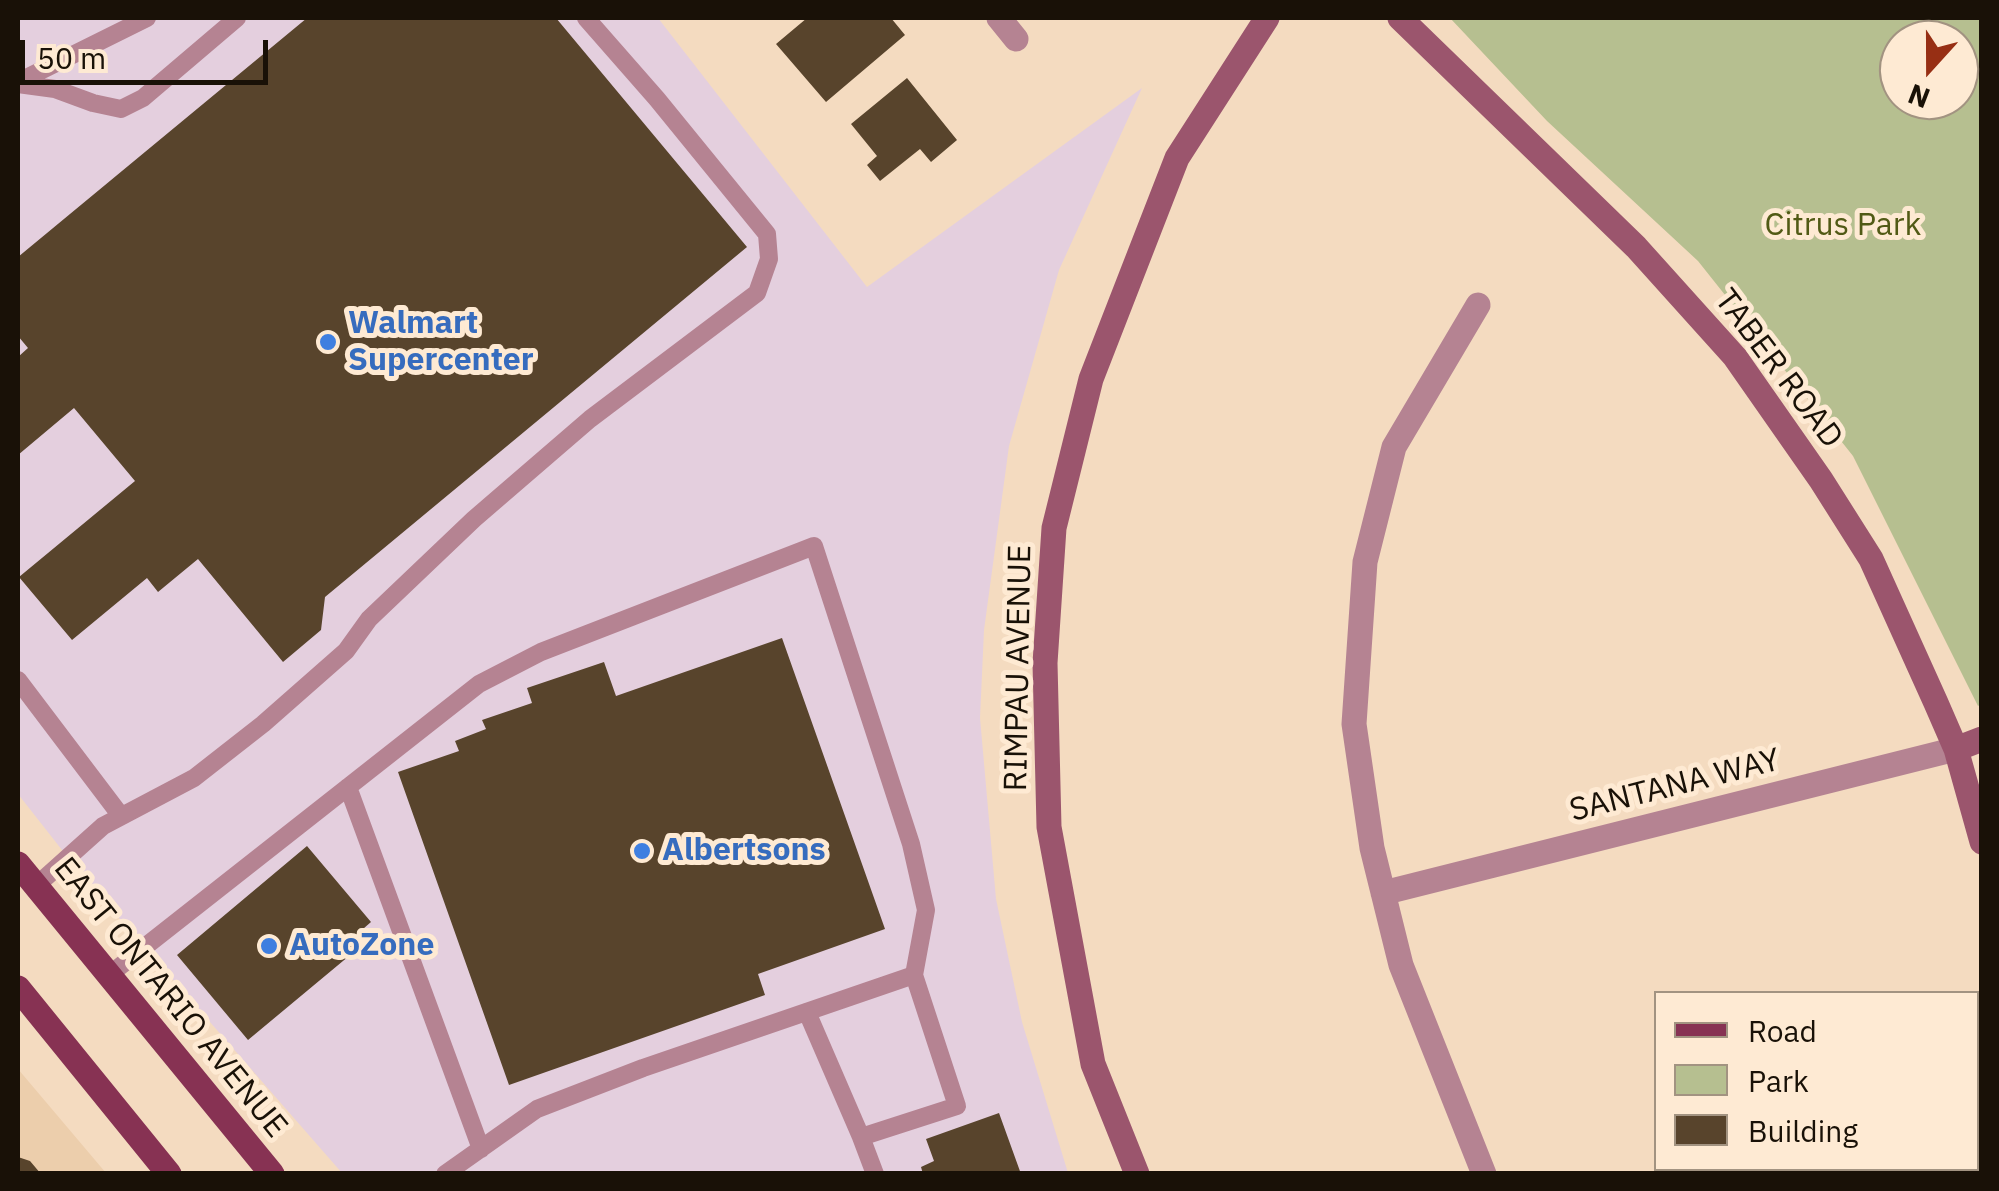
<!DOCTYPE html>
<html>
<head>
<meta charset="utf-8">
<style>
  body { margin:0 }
  #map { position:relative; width:1999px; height:1191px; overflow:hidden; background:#f4dbc0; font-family:"IBM Plex Sans",sans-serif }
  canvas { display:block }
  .frame { position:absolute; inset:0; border:20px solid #191107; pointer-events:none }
  .legend { position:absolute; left:1654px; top:991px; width:325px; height:180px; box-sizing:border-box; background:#feead3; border:2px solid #a29381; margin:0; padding:12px 18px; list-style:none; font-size:30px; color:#191107 }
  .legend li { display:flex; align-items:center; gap:20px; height:50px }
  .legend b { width:50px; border:2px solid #a29381 }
  .north { position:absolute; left:1879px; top:20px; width:100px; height:100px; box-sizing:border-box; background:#feead3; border:2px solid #a29381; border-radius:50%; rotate:201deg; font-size:28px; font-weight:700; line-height:40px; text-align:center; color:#191107 }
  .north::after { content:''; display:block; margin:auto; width:35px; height:45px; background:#972f14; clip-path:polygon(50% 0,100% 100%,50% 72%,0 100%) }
  .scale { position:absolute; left:20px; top:40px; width:248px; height:45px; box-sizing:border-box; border:5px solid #191107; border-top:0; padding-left:12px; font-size:30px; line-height:35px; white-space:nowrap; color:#191107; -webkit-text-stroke:8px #feead3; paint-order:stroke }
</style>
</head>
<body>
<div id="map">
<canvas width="1999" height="1191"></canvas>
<div class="frame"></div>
<ul class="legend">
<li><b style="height:12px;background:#873253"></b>Road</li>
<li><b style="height:28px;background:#b6bf90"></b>Park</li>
<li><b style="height:28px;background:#58442c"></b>Building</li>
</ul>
<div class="north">N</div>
<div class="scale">50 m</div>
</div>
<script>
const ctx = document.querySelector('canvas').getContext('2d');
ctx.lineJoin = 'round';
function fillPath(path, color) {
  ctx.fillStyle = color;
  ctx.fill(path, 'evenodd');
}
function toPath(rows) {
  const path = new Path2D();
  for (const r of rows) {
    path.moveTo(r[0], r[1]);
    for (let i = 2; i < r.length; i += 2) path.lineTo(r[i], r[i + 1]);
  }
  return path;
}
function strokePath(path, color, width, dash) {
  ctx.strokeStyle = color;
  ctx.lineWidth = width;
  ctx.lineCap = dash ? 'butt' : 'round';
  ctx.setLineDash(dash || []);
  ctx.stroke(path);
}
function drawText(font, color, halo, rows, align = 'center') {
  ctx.font = font + ' "IBM Plex Sans",sans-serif';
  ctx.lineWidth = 10;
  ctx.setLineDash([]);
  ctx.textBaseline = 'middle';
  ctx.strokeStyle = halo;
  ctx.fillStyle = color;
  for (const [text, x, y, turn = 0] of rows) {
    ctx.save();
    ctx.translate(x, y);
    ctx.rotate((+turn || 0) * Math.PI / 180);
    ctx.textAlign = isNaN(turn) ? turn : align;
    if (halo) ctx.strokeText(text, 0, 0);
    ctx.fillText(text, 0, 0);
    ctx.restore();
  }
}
fillPath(toPath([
  [18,18,658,18,867,287,1142,88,1059,270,1009,446,984,630,980,718,996,899,1022,1022,1068,1173,342,1173,84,878,18,794]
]), '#e4cfde');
fillPath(toPath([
  [18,1069,106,1173,18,1173]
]), '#ecceac');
fillPath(toPath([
  [1450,18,1981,18,1981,704,1978,706,1853,456,1698,261,1547,121],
  [1899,40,1959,40,1959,100,1899,100]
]), '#b6bf90');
fillPath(toPath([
  [307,18,556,18,747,247,325,597,321,630,283,662,198,559,158,592,147,578,72,640,19,577,135,481,74,408,18,455,18,357,28,348,18,336,18,257],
  [807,18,891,18,905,35,826,102,776,44],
  [907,78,957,140,931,162,920,149,880,181,867,165,877,156,851,124],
  [782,638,885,929,758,974,765,995,509,1085,398,772,459,751,455,741,486,729,482,720,532,703,527,688,604,662,616,696],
  [307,846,371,922,348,942,355,951,248,1040,177,955],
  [999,1113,1021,1174,923,1174,921,1167,934,1161,926,1139],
  [18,1157,30,1161,41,1174,18,1174]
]), '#58442c');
strokePath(toPath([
  [18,82,147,18],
  [18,84,55,89,93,103,121,109,143,98,237,18],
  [18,680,121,816],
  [348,787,481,1149],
  [36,886,103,826,194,778,263,724,346,651,369,619,474,519,590,419,757,293,769,259,767,234,657,99,586,18],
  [109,975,479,684,541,652,814,546,911,844,926,910,914,975],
  [807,1012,861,1137],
  [445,1174,537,1109,643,1068,914,975,957,1106,861,1137,875,1174]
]), '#b58392', 18);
strokePath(toPath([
  [999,18,1016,39],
  [1478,305,1394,447,1365,562,1354,724,1372,848,1401,965,1484,1174],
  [1383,893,1956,749]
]), '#b58392', 25);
strokePath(toPath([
  [1400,18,1636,247,1735,357,1821,480,1871,559,1936,703,1956,749,1982,842],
  [1956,749,1982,739],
  [1137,1174,1093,1064,1049,827,1045,663,1054,528,1091,379,1177,158,1267,18]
]), '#9b556d', 25);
strokePath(toPath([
  [18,864,272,1174],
  [18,988,169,1174]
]), '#873253', 25);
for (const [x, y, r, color] of [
  [328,342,10,"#3f7fe0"],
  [642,851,10,"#3f7fe0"],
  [269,946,10,"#3f7fe0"]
]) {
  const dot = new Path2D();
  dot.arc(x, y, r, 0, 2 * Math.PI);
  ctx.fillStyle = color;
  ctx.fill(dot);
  strokePath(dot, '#feead3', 4);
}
drawText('32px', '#515a15', '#feead3', [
  ["Citrus Park",1843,226]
]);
drawText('bold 32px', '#366cbe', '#feead3', [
  ["Walmart",348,324],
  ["Supercenter",348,361],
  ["Albertsons",662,851],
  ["AutoZone",289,946]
], 'left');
drawText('32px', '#191107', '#feead3', [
  ["TABER ROAD",1778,369,53],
  ["RIMPAU AVENUE",1019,668,-89],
  ["SANTANA WAY",1675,786,-14],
  ["EAST ONTARIO AVENUE",170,998,51]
]);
</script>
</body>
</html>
